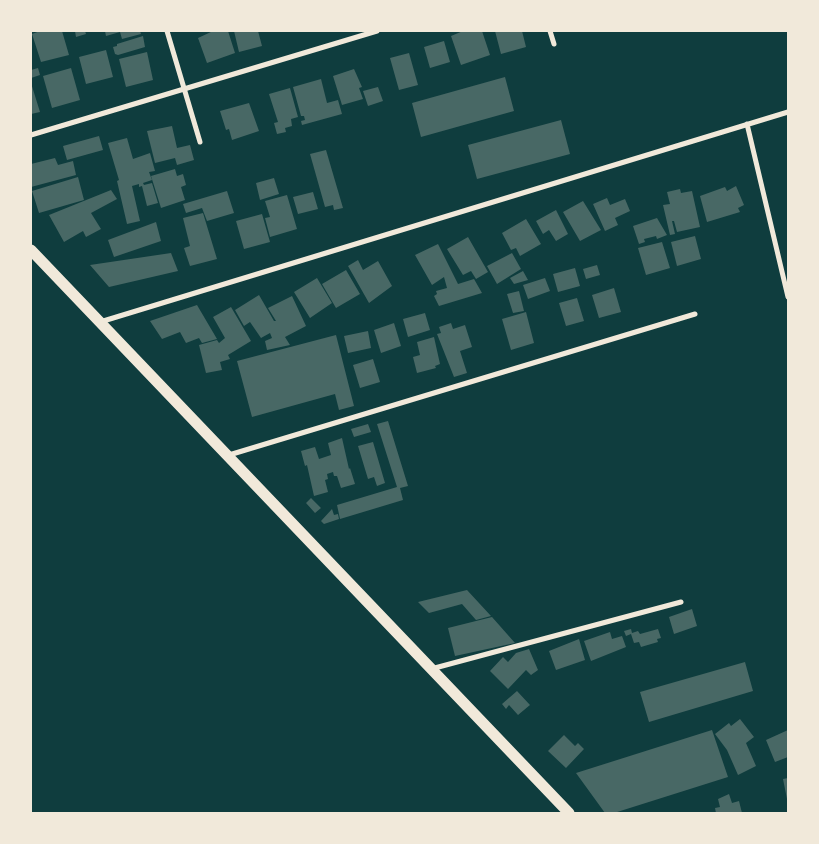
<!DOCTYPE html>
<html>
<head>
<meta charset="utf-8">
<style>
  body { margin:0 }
  #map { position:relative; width:819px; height:844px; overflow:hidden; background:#0f3d3e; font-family:Quicksand,sans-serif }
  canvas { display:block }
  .frame { position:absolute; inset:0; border:32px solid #f1e9da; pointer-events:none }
</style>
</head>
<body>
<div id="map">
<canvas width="819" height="844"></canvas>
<div class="frame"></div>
</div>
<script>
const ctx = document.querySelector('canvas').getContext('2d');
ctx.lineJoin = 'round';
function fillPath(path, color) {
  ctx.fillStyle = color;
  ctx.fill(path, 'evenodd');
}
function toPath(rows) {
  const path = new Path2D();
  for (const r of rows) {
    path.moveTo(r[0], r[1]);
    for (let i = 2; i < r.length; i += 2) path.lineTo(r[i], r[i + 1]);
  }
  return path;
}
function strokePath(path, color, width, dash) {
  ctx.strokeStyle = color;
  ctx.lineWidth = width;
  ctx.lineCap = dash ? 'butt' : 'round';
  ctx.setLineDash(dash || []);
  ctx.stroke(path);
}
fillPath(toPath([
  [40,31,62,31,69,55,41,62,32,34],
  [75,31,85,31,86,34,76,37],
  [105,31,140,31,141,34,122,39,120,32,106,36],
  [213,31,228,31,235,53,207,63,198,38],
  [234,31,258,31,262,46,239,52],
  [463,31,482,31,490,55,461,65,451,36],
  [495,31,522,31,526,47,501,54],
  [143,36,145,47,118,55,115,54,113,47,117,46,117,44],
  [444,41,450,62,430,68,424,47],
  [106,50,113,77,86,84,79,57],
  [147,52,153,80,126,87,119,59],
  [409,53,418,85,399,90,390,58],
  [38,68,40,75,31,78,31,70],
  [71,68,80,100,52,108,43,76],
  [354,69,362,87,359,88,363,99,342,105,333,76],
  [505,77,514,111,421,137,412,103],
  [321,79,327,103,338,100,342,114,302,125,301,121,305,120,304,116,301,116,293,87],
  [31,83,40,112,31,114],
  [378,87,383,101,368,106,363,91],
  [290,88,298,117,291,119,292,126,285,128,286,132,277,134,274,123,278,122,269,94],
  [249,103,259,131,232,140,229,129,226,130,220,111],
  [561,120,570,154,477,179,468,145],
  [172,126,177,148,190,145,194,160,177,165,175,158,155,163,147,131],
  [99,136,103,150,67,160,63,146],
  [127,138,133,159,150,153,155,171,149,172,152,180,143,183,144,185,152,183,158,203,147,206,142,186,139,187,139,184,132,186,140,221,127,224,117,181,119,180,108,143],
  [326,150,343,208,334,210,333,205,325,207,310,154],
  [55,158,58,165,73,161,76,175,31,187,31,164],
  [175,169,177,176,183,174,186,185,181,187,185,200,161,208,151,176],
  [78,177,84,200,39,213,32,191],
  [274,178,279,194,260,200,256,183],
  [736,186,744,205,738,208,740,212,707,222,700,196,725,187,727,191],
  [680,189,681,193,692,191,700,227,677,232,674,221,672,221,675,234,670,235,663,205,670,204,667,192],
  [111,190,117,199,91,213,101,229,86,237,83,231,64,242,49,215],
  [227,191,234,213,207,221,202,208,186,213,183,204],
  [313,192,318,209,298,214,293,197],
  [287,195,297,229,270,237,265,218,270,217,265,201],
  [607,198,610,205,625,199,630,211,615,218,618,225,605,231,593,204],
  [583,201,601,230,580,241,563,212],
  [556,210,568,234,556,241,549,230,543,234,536,221],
  [203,213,217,259,190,266,184,248,190,246,183,218],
  [262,214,270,242,244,249,236,221],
  [657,218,667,235,657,239,656,236,644,239,645,242,639,244,633,226],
  [526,219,541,244,520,256,516,248,511,250,502,233],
  [156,222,161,241,114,257,108,240],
  [695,236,701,259,677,266,671,242],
  [468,237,488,272,476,279,471,271,463,275,447,249],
  [662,242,670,268,646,275,638,248],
  [438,244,458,284,474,279,482,293,439,306,434,296,437,294,436,291,447,288,444,277,432,285,415,255],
  [171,253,178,271,109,287,90,265],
  [512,253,521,269,497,284,487,266],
  [358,260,363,270,378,261,392,286,369,303,348,266],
  [597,265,600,275,586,279,583,269],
  [575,268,580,286,558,292,553,274],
  [346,270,360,294,336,308,322,284],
  [523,271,528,280,514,284,510,278],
  [317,278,332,303,310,318,294,292],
  [545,278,550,291,528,299,523,285],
  [614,288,621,312,599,318,592,295],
  [519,291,524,311,513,313,507,294],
  [259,295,274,321,276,321,268,308,292,296,306,326,285,337,290,345,267,350,265,341,272,338,270,333,261,338,250,322,244,326,235,310],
  [577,298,584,321,566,326,559,303],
  [197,305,217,339,202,343,199,338,186,343,180,332,162,339,150,321],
  [231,307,251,341,228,355,230,359,220,362,222,370,206,373,199,345,217,340,219,343,225,338,213,317],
  [526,312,534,343,511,350,502,319],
  [425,313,430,330,408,337,403,319],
  [394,323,401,346,381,353,374,330],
  [451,323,453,329,465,325,472,347,460,351,467,373,454,377,437,334,441,333,439,327],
  [368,331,371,348,348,353,344,336],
  [336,335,354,406,339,410,335,394,252,417,237,361],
  [434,337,440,364,435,366,436,368,417,373,413,357,420,355,417,342],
  [373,359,380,382,360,388,353,365],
  [388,421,408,486,400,488,403,500,340,519,337,505,397,487,377,424],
  [368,424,371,432,354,437,351,429],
  [342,438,349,469,350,468,355,484,341,488,337,476,334,476,333,472,327,474,328,479,325,480,328,492,314,496,307,465,305,466,301,451,315,447,319,459,331,455,328,443],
  [373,442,385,483,377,486,374,477,368,479,358,446],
  [311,498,321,508,315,513,306,503],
  [332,509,334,515,338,514,339,519,324,524,321,521],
  [467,590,491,616,476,620,462,604,429,613,418,602],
  [692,609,697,626,674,634,669,617],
  [492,617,515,643,455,656,448,628],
  [631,629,632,633,638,631,640,634,658,629,661,638,657,639,658,642,641,647,639,642,634,643,631,634,626,636,624,631],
  [610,632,612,639,622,636,626,647,591,661,584,641],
  [579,639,585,660,556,670,549,651],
  [529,649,538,670,531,675,526,670,508,689,490,671,503,657,508,662,516,653],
  [745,662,753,691,649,722,640,692],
  [517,691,530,705,518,715,509,705,506,709,502,704],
  [740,719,754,737,746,743,756,766,738,775,727,750,715,734,729,723,731,726],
  [712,730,728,777,614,813,605,813,576,773],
  [788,730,788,757,775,762,766,740],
  [564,735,575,746,578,743,584,749,566,768,548,751],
  [788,778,788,799,787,799,783,779],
  [729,794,732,803,739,801,742,813,716,813,715,808,720,807,718,799]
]), '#486865');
strokePath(toPath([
  [167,31,200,142],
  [550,31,554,44],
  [747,124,788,297],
  [31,135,377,31],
  [100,322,788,112],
  [229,455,695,314],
  [431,669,681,602]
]), '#f1e9da', 5);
strokePath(toPath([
  [31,250,569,813]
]), '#f1e9da', 11);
</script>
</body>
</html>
